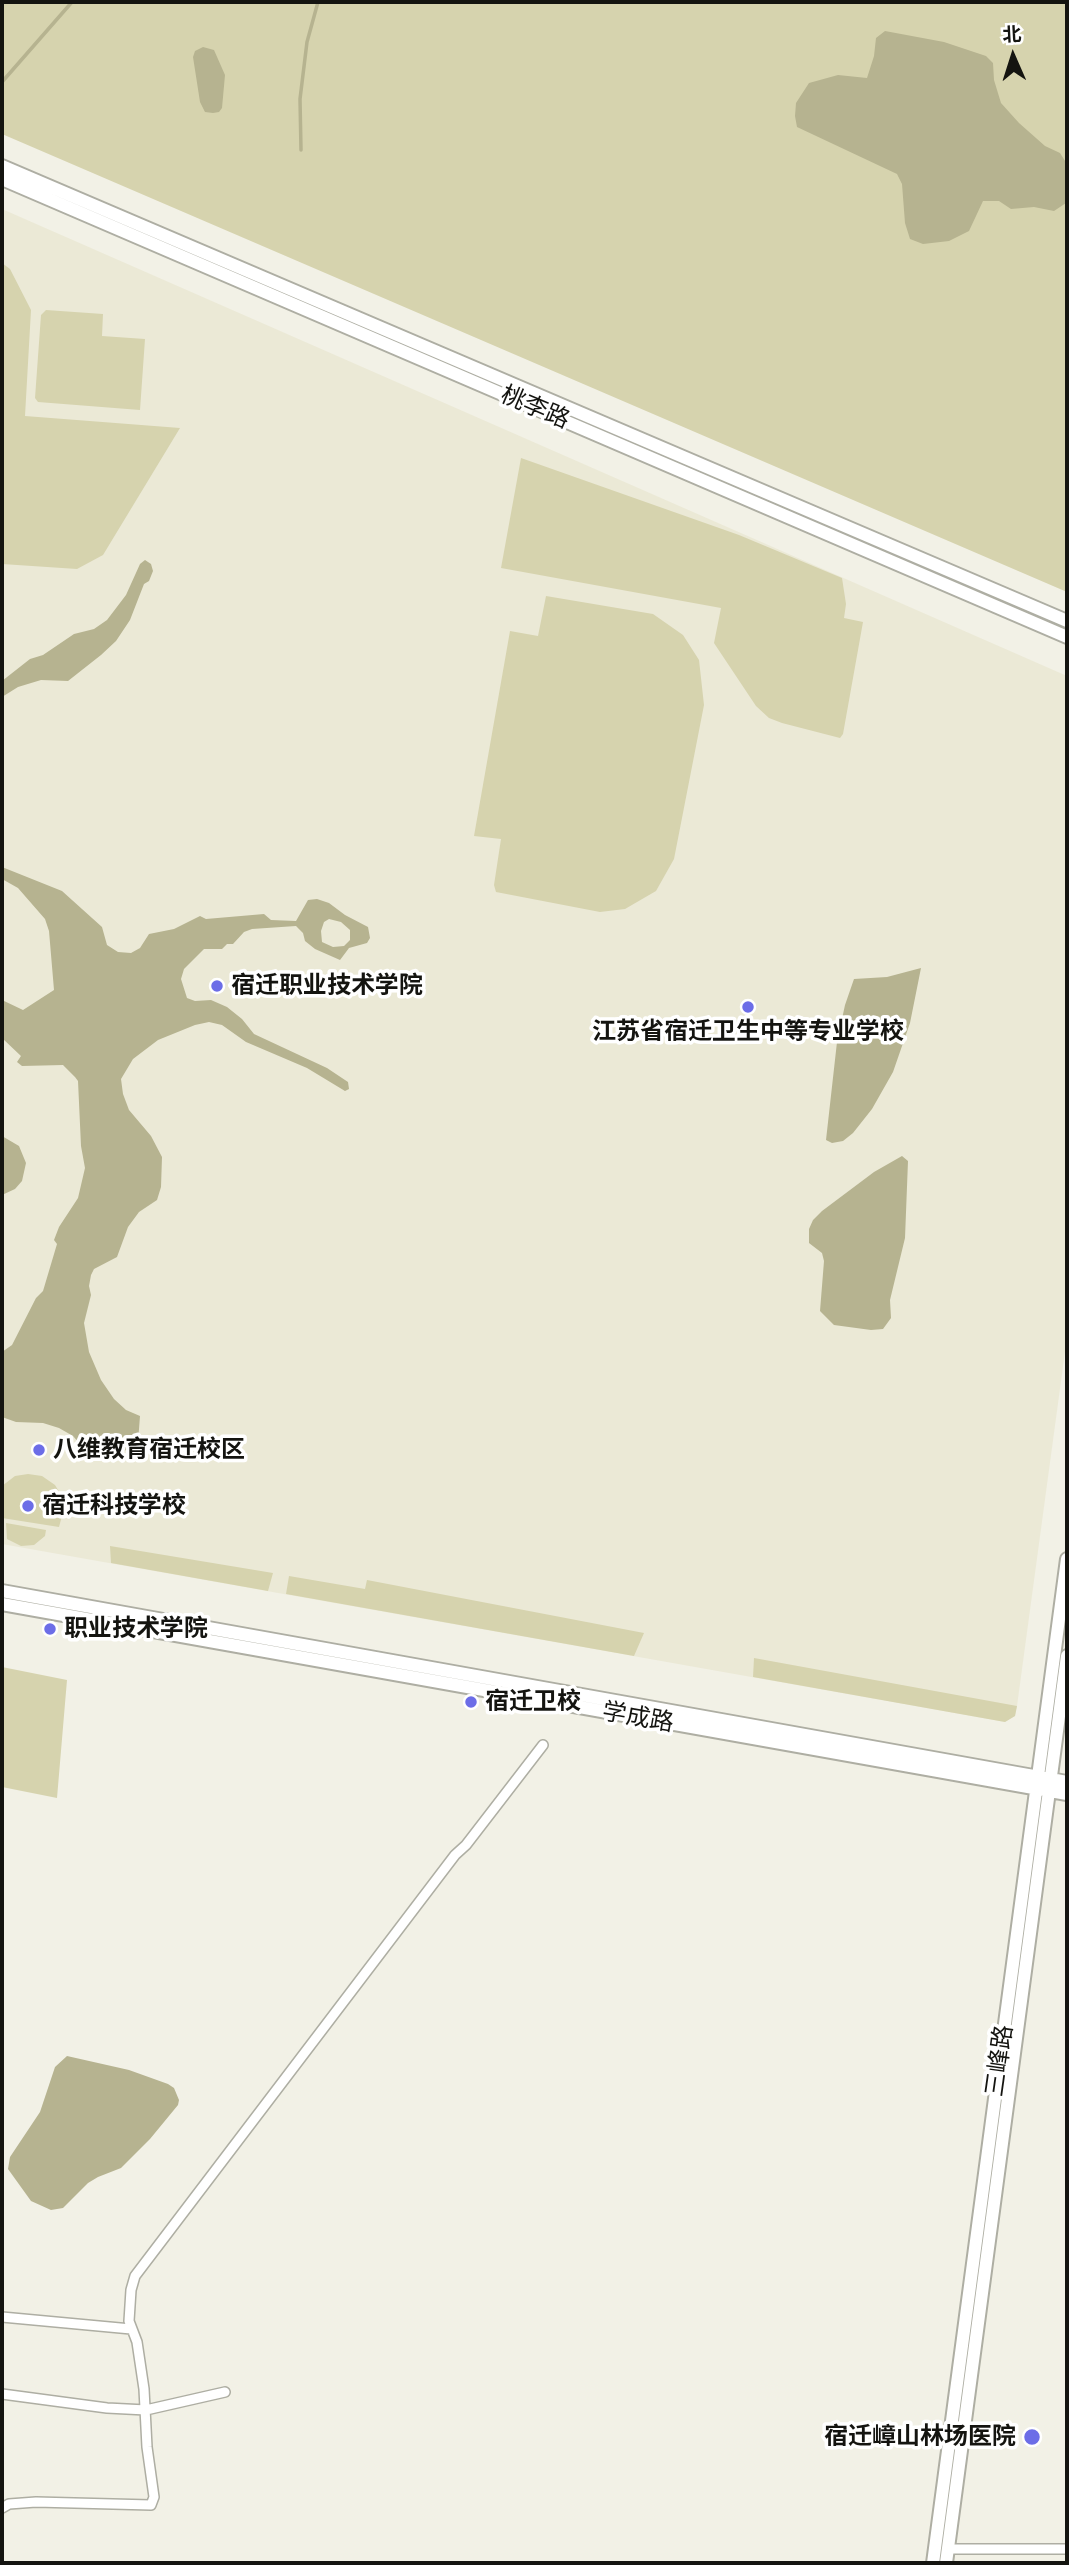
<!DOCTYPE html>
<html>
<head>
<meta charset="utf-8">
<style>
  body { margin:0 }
  #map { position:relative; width:1069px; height:2565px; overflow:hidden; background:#f2f1e6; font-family:"Zilla Slab","Noto Sans SC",serif }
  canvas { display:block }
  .frame { position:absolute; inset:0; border:4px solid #141410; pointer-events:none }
  .north { position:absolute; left:978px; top:21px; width:70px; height:70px; -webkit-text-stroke:5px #fff; paint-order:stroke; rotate:357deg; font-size:19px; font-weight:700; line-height:28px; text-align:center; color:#141410 }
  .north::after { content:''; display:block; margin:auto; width:24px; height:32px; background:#141410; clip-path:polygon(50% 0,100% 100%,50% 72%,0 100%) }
</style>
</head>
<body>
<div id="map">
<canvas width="1069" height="2565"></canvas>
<div class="frame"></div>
<div class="north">北</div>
</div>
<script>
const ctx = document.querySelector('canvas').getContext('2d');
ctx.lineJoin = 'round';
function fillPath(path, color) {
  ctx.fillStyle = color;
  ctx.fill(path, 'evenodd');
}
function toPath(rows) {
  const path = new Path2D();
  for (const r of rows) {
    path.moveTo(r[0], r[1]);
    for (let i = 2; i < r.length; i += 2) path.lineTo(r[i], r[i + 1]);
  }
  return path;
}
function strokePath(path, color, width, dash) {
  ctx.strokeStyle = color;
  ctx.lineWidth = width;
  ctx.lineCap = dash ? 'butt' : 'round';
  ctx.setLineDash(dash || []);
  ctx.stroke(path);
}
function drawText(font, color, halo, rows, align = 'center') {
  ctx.font = font + ' "Zilla Slab","Noto Sans SC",serif';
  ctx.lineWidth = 7;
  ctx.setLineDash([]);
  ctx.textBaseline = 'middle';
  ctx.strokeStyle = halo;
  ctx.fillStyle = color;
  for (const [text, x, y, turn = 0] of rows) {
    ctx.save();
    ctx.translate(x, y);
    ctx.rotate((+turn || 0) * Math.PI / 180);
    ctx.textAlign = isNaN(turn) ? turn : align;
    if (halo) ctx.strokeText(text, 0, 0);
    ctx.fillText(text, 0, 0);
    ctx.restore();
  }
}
fillPath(toPath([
  [2,209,1067,676,1067,1337,1017,1706,1015,1716,1005,1722,2,1544]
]), '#ebe9d6');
fillPath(toPath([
  [2,2,1067,2,1067,592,2,134],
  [2,263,10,269,31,310,25,416,180,428,103,555,77,569,2,564],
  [46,310,103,314,102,336,145,339,140,410,38,402,35,398,41,315],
  [521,458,739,535,842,578,846,604,844,618,863,622,843,734,840,738,782,723,769,718,756,706,714,643,721,608,501,568],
  [546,596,653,614,683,635,699,660,704,705,674,859,656,891,625,909,600,912,496,892,494,885,501,839,474,836,510,631,538,636],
  [28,1474,42,1476,55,1485,61,1495,63,1512,59,1527,2,1518,2,1486,15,1476],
  [6,1523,46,1530,45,1536,34,1545,21,1546,7,1539],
  [110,1546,273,1573,268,1591,111,1563],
  [289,1576,365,1589,367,1580,644,1633,634,1656,286,1594],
  [754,1658,1017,1706,1015,1716,1005,1722,753,1677],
  [2,1667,67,1680,57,1798,2,1787]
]), '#d6d3ae');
fillPath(toPath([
  [885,31,944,42,986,56,993,63,994,80,1001,103,1019,123,1045,146,1060,153,1067,164,1066,203,1054,211,1034,207,1011,209,999,201,983,201,969,231,949,241,923,244,910,239,905,223,902,184,897,174,797,127,795,116,796,103,809,83,838,75,867,78,874,56,876,38],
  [203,47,214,50,225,75,222,108,219,112,213,113,205,112,200,102,193,57,195,51],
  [145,560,151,564,153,571,149,581,144,584,130,620,116,641,101,655,68,681,41,680,18,687,2,697,2,681,30,659,43,655,74,634,94,629,107,620,126,595,140,564],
  [2,867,62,891,102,927,107,945,118,952,131,953,140,948,149,934,174,929,200,916,206,919,264,914,271,920,296,921,308,900,317,899,329,903,345,915,368,927,370,938,367,943,349,948,340,960,315,949,305,941,303,933,296,926,252,929,244,932,233,944,227,944,222,949,204,949,184,969,181,979,187,998,195,1001,211,1000,227,1007,242,1019,254,1034,327,1068,348,1082,349,1089,345,1091,307,1068,246,1042,222,1025,209,1022,195,1025,158,1040,133,1059,121,1079,123,1094,129,1110,151,1136,162,1157,161,1187,157,1200,139,1212,128,1227,117,1257,94,1269,91,1275,89,1286,91,1295,84,1323,89,1352,101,1380,114,1399,126,1410,140,1416,138,1442,127,1450,92,1458,73,1436,59,1428,43,1423,16,1422,2,1417,2,1352,12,1345,36,1298,43,1291,57,1244,54,1240,59,1227,78,1198,85,1168,81,1146,78,1081,75,1077,63,1065,22,1066,17,1062,21,1056,2,1038,2,1000,23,1010,54,990,49,931,45,919,18,888,2,879],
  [329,919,341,922,350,930,350,940,344,946,333,947,322,942,321,931,324,922],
  [921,968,910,1023,893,1072,872,1109,853,1133,843,1141,832,1143,826,1140,837,1042,845,1005,854,979,887,977],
  [2,1136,19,1146,26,1163,22,1181,15,1189,2,1195],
  [902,1156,908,1161,905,1238,890,1300,891,1318,883,1329,871,1330,834,1325,820,1311,824,1261,822,1253,809,1243,809,1229,813,1220,822,1211,874,1172],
  [67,2056,129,2070,168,2084,174,2088,179,2100,178,2105,150,2139,121,2168,98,2177,88,2183,63,2208,51,2210,31,2201,8,2169,10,2157,40,2112,55,2067]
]), '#b6b390');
strokePath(toPath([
  [2,82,72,2],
  [301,150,300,99,307,42,318,2]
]), '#b6b390', 3.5);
const street = toPath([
  [2,2317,131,2329],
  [2,2394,107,2408,146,2410,225,2392],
  [2,2508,9,2504,36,2502,151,2505,154,2497,147,2447,144,2389,137,2342,129,2321,131,2290,135,2276,455,1855,466,1845,543,1745],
  [948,2549,1067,2549]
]);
const secondary = toPath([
  [2,166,1067,621],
  [2,179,1067,637],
  [2,1591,1067,1782],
  [2,1604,1067,1794],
  [933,2563,1067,1559],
  [946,2563,1067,1656]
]);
strokePath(street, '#aeaea3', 12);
strokePath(secondary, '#aeaea3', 16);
strokePath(street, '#fff', 9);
strokePath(secondary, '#fff', 12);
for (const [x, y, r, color] of [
  [217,986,7,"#6c6de7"],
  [748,1007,7,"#6c6de7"],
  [39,1450,7,"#6c6de7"],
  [28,1506,7,"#6c6de7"],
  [50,1629,7,"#6c6de7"],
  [471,1702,7,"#6c6de7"],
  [1032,2437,9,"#6c6de7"]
]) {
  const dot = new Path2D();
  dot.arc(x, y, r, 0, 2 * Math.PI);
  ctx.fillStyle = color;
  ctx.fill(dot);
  strokePath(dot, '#fff', 2.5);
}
drawText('24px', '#141410', '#fff', [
  ["桃李路",535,408,23],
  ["学成路",638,1718,10],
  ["三峰路",1000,2061,-82]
]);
drawText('bold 24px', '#141410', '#fff', [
  ["宿迁职业技术学院",231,986],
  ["江苏省宿迁卫生中等专业学校",748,1032,"center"],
  ["八维教育宿迁校区",53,1450],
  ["宿迁科技学校",42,1506],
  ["职业技术学院",64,1629],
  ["宿迁卫校",485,1702],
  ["宿迁嶂山林场医院",1016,2437,"right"]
], 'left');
</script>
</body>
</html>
